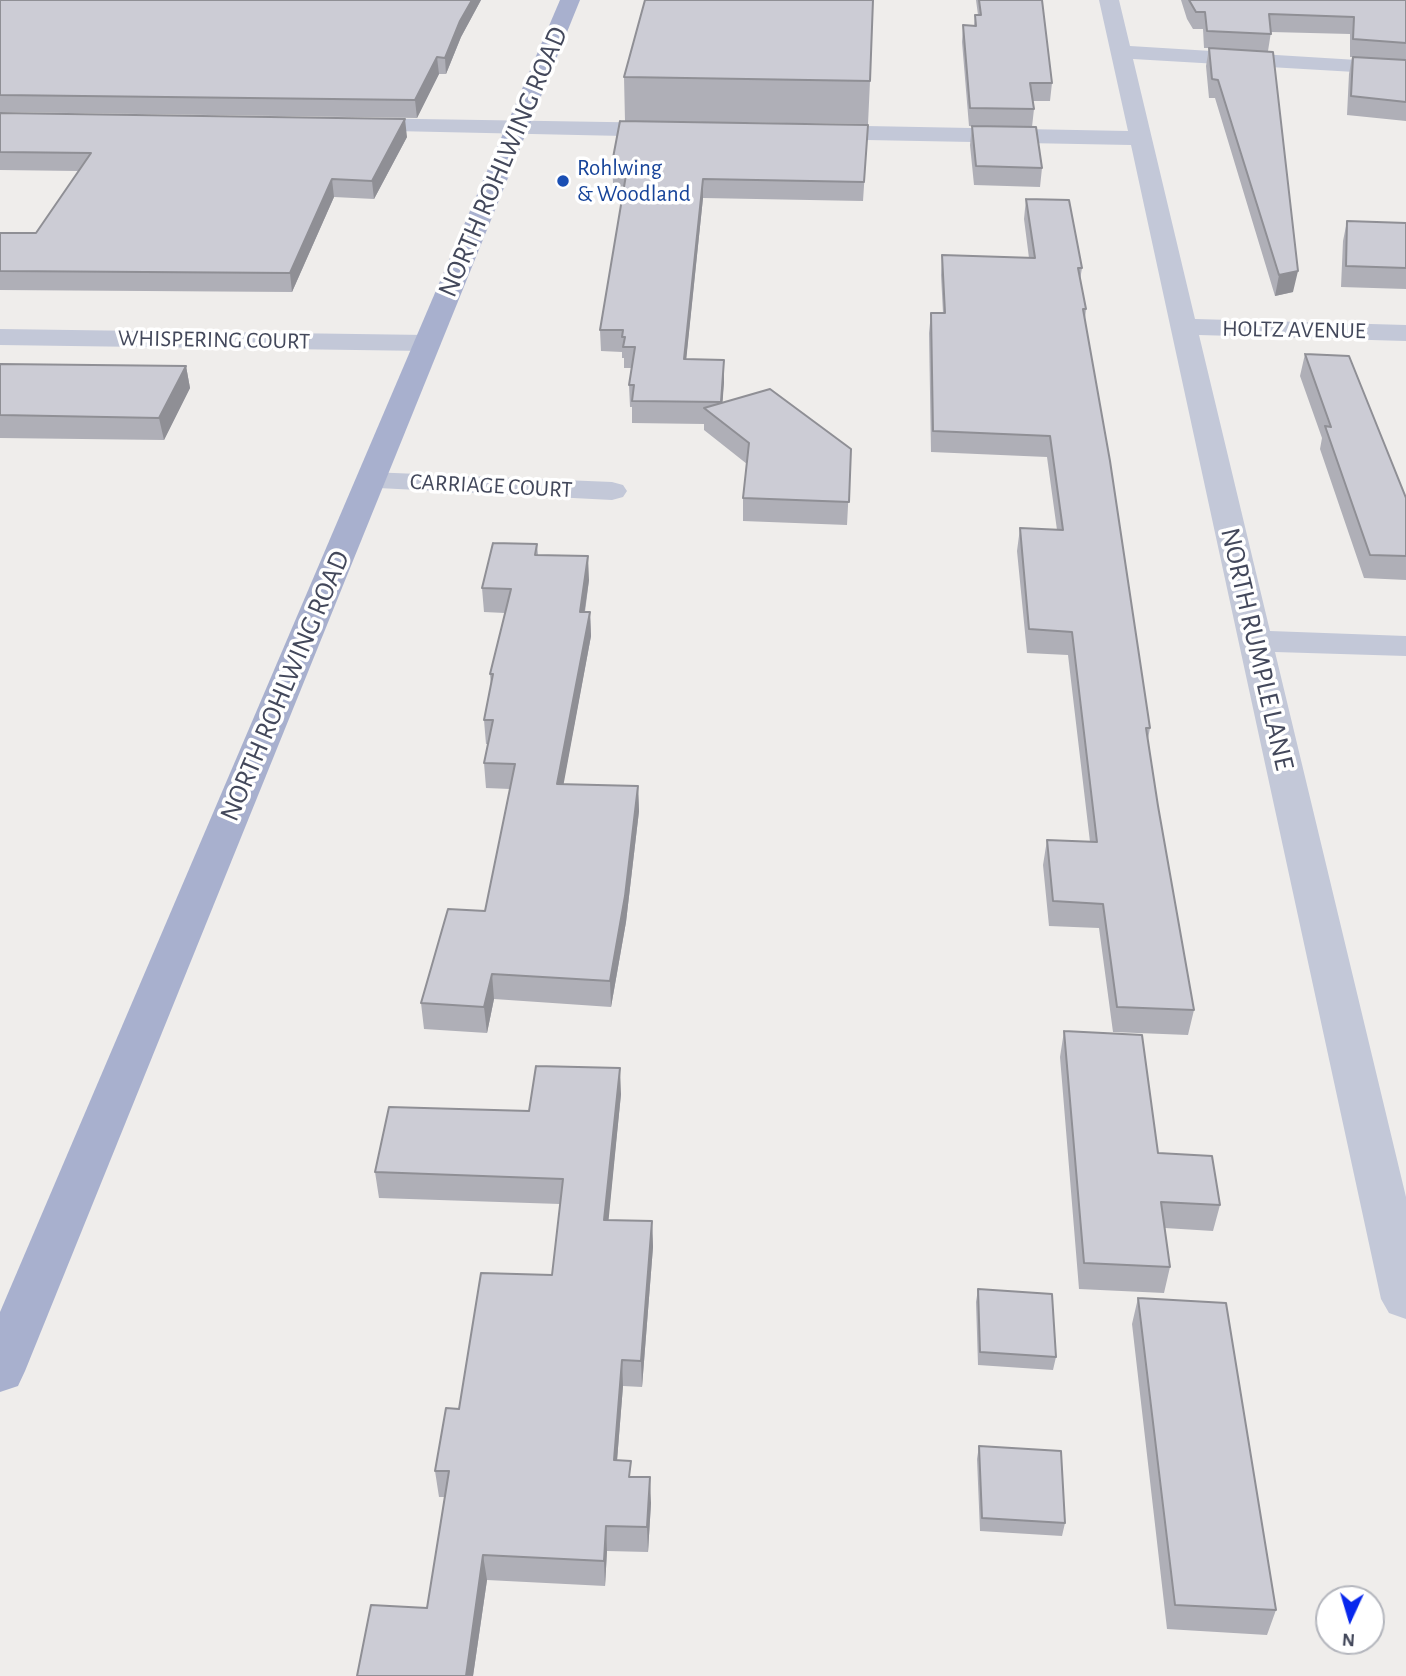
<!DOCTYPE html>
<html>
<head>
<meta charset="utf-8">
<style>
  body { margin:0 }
  #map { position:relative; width:1406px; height:1676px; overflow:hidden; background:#efedeb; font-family:"Alegreya Sans",sans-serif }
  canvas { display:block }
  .north { position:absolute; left:1315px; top:1585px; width:70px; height:70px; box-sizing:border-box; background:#fff; border:2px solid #b4b6bd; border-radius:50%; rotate:184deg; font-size:19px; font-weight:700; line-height:28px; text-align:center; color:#43485b }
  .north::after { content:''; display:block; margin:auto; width:24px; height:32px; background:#0827ed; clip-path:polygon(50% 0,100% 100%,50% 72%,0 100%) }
</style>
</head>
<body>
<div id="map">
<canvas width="1406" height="1676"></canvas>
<div class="north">N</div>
</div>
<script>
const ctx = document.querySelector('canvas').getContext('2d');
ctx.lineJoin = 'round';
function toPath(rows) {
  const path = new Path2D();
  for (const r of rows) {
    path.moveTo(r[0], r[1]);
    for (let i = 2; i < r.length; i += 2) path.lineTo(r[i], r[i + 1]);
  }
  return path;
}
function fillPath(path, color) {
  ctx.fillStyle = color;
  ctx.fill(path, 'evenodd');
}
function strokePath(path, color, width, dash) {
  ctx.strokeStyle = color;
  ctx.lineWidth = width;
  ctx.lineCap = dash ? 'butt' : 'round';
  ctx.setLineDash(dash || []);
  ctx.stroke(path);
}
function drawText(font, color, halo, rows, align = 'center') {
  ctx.font = font + ' "Alegreya Sans",sans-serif';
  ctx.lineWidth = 7;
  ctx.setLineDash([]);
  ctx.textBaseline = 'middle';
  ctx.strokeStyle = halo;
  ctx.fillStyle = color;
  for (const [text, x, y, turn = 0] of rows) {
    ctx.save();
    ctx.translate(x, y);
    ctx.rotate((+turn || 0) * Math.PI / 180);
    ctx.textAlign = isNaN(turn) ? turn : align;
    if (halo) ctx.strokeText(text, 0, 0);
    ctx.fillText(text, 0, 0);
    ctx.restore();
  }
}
fillPath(toPath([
  [1099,0,1119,0,1130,46,1406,63,1406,75,1133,59,1195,319,1406,325,1406,341,1199,335,1270,631,1406,636,1406,656,1275,652,1406,1197,1406,1319,1389,1313,1381,1299,1131,145,814,139,803,132,814,125,1128,131,1099,0],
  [356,118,670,123,681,130,670,137,348,130,345,125,348,120,356,118],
  [0,329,427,335,437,337,441,343,437,349,427,351,0,345,0,329],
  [370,472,612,482,623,485,627,491,623,497,612,500,359,487,355,481,359,475,370,472]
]), '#c3c8d8');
fillPath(toPath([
  [560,0,580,0,25,1371,18,1386,0,1392,0,1312,560,0]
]), '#a8b0ce');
fillPath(toPath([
  [0,0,481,0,461,37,446,74,439,74,417,118,0,112],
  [976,0,1042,0,1052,83,1050,101,1033,101,1034,109,1032,127,969,126,962,42,963,25,974,26,975,15,978,15],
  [1181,0,1406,0,1406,121,1347,115,1349,74,1352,57,1350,57,1350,34,1271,32,1268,51,1293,292,1275,296,1215,98,1209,98,1206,66,1209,48,1204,48,1203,29,1193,29,1187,19],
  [624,77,870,81,868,124,625,121],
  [0,113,407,137,374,199,334,197,292,292,0,290,0,233,36,233,79,171,0,170],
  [868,125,863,201,703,198,686,359,724,382,722,403,851,449,847,525,743,521,743,498,747,464,704,430,704,424,632,423,632,407,630,407,629,385,632,368,624,368,624,358,622,358,622,352,601,351,600,330,623,194,618,194,618,183,613,183,612,163],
  [972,126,1042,168,1040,187,974,185,970,145],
  [1026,199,1082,268,1080,280,1086,309,1085,319,1150,728,1148,739,1158,806,1194,1010,1188,1035,1113,1032,1099,928,1049,926,1043,865,1047,840,1090,842,1068,655,1027,653,1017,551,1020,528,1057,530,1047,457,931,452,929,333,931,313,943,313,941,275,942,255,1029,258,1024,219],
  [1347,221,1406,223,1406,289,1341,287,1343,241],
  [1305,354,1406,498,1406,580,1364,578,1320,449,1322,438,1300,376],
  [0,364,186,366,190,388,164,440,0,438],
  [537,544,538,555,589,580,585,612,590,612,591,636,563,784,638,786,639,811,626,922,611,1007,494,999,487,1033,424,1029,421,1003,485,911,510,789,486,788,484,763,488,744,486,744,484,720,491,686,490,674,505,613,484,612,482,588],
  [1064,1031,1158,1153,1220,1205,1213,1231,1165,1228,1170,1267,1164,1293,1079,1289,1060,1057],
  [621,1094,608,1220,652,1221,653,1247,642,1387,623,1386,617,1460,651,1503,648,1552,607,1551,605,1586,487,1580,473,1676,357,1676,427,1608,445,1497,439,1497,435,1471,459,1409,552,1275,560,1204,379,1198,375,1172,529,1111],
  [978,1289,1056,1357,1053,1370,978,1365,976,1302],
  [1138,1298,1276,1610,1267,1635,1167,1629,1132,1324],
  [979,1446,1065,1523,1062,1536,980,1531,977,1459]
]), '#afafb7');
fillPath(toPath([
  [472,0,481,0,461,37,446,74,445,58,460,21],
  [437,57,439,74,417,118,415,100],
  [405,119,407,137,374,199,372,181],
  [332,179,334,197,292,292,290,273],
  [703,179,703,198,684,381,684,359],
  [1298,271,1293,292,1275,296,1279,275],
  [724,360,724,382,721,424,721,402],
  [186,366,190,388,164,440,159,418],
  [588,556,589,580,581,636,580,612],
  [590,612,591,636,559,809,557,784],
  [638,786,639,811,626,922,611,1007,610,981],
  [492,974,494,999,487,1033,484,1007],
  [620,1068,621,1094,606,1246,604,1220],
  [652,1221,653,1247,642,1387,641,1361],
  [622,1360,623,1386,615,1486,614,1460],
  [650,1477,651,1503,648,1552,647,1527],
  [606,1526,607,1551,605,1586,604,1561],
  [483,1555,487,1580,473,1676,466,1676]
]), '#8f8f95');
const building = toPath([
  [0,0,472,0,460,21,445,58,437,57,415,100,0,95,0,0],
  [645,0,873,0,870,81,624,77,645,0],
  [979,0,1042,0,1052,83,1030,83,1034,109,970,108,963,25,976,26,975,15,981,15,979,0],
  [1189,0,1406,0,1406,43,1353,39,1354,17,1269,14,1271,34,1207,31,1205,12,1196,12,1189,0],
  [1209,48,1273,52,1298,271,1279,275,1218,80,1212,79,1209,48],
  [1353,57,1406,60,1406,102,1351,96,1353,57],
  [0,113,405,119,372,181,332,179,290,273,0,271,0,233,36,233,91,153,0,152,0,113],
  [620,121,868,125,864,182,703,179,684,359,724,360,721,402,632,401,634,385,629,385,635,347,623,347,625,337,622,337,623,330,600,330,626,175,617,174,620,163,612,163,620,121],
  [972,126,1036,127,1042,168,976,166,972,126],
  [1026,199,1069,200,1082,268,1078,268,1086,309,1083,309,1110,461,1150,728,1146,728,1158,806,1194,1010,1117,1007,1103,904,1053,901,1047,840,1097,842,1072,632,1029,629,1020,528,1063,530,1050,436,933,431,931,313,945,313,942,255,1035,258,1026,199],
  [1347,221,1406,223,1406,268,1346,266,1347,221],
  [1305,354,1349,356,1406,498,1406,556,1370,555,1325,426,1331,427,1305,354],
  [0,364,186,366,159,418,0,415,0,364],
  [770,389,851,449,849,502,743,498,749,443,704,408,770,389],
  [493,543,537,544,535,555,588,556,580,612,590,612,557,784,638,786,625,896,610,981,492,974,484,1007,421,1003,448,909,485,911,515,764,484,763,493,720,484,720,493,674,490,674,511,589,482,588,493,543],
  [1064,1031,1142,1035,1158,1153,1212,1156,1220,1205,1161,1202,1170,1267,1084,1263,1064,1031],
  [536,1066,620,1068,604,1220,652,1221,641,1361,622,1360,614,1460,631,1461,629,1477,650,1477,647,1527,606,1526,604,1561,483,1555,466,1676,357,1676,371,1605,427,1608,449,1471,435,1471,446,1408,459,1409,481,1273,552,1275,563,1179,375,1172,389,1107,529,1111,536,1066],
  [978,1289,1052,1294,1056,1357,980,1352,978,1289],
  [1138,1298,1226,1303,1276,1610,1175,1605,1138,1298],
  [979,1446,1061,1451,1065,1523,982,1518,979,1446]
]);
fillPath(building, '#ccccd5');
strokePath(building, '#8f8f95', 2);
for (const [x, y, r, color] of [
  [563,181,7,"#1a4fb4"]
]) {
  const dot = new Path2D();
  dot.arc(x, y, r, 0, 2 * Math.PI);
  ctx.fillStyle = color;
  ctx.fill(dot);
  strokePath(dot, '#fff', 2.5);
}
drawText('23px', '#164399', '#fff', [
  ["Rohlwing",577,168],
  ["& Woodland",577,194]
], 'left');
drawText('23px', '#43485b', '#fff', [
  ["HOLTZ AVENUE",1294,330,1],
  ["WHISPERING COURT",214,340,1],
  ["CARRIAGE COURT",491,486,3]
]);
drawText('28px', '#43485b', '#fff', [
  ["NORTH ROHLWING ROAD",503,162,-67],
  ["NORTH RUMPLE LANE",1257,649,77],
  ["NORTH ROHLWING ROAD",285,686,-67]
]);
</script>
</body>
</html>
